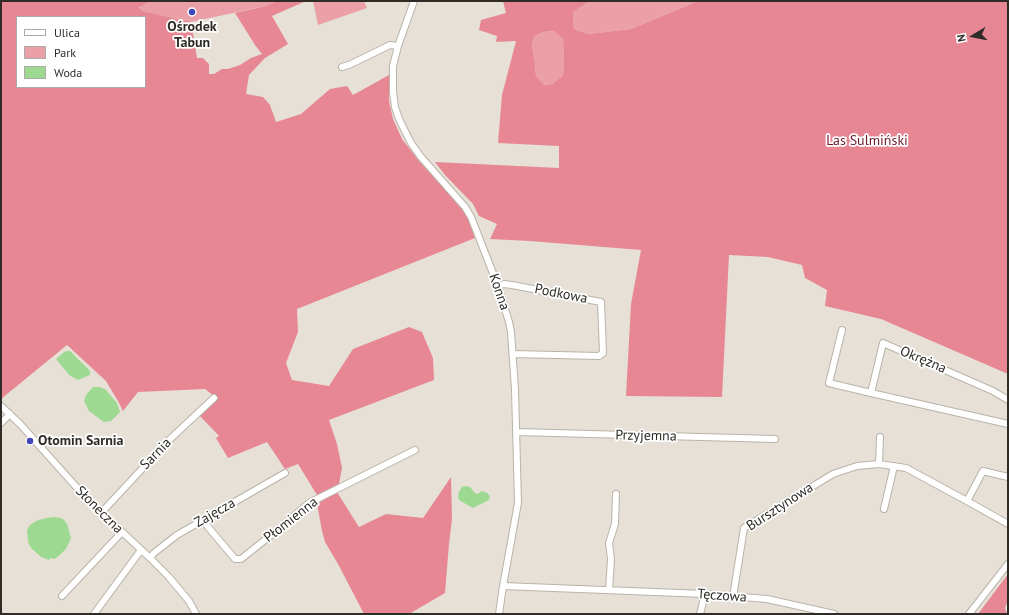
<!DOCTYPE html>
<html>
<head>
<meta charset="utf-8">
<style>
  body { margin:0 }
  #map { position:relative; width:1009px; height:615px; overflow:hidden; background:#e7e0d7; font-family:"PT Sans",sans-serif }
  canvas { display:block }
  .frame { position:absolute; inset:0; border:2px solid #2f2c28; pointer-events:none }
  .legend { position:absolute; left:16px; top:16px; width:130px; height:72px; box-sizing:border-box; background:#fff; border:1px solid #acaba9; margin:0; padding:5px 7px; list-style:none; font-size:12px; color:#2f2c28 }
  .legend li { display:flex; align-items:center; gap:8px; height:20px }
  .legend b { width:20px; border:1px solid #acaba9 }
  .north { position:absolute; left:953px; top:16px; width:40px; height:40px; -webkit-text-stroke:3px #fff; paint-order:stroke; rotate:260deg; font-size:11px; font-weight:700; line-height:16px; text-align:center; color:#2f2c28 }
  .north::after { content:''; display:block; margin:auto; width:14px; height:18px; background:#2f2c28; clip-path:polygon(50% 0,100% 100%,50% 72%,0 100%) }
</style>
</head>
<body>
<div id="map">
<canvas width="1009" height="615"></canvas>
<div class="frame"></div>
<ul class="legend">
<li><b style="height:5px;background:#fff"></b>Ulica</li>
<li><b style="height:11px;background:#eba0a8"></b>Park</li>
<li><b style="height:11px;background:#9dd990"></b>Woda</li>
</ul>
<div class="north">N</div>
</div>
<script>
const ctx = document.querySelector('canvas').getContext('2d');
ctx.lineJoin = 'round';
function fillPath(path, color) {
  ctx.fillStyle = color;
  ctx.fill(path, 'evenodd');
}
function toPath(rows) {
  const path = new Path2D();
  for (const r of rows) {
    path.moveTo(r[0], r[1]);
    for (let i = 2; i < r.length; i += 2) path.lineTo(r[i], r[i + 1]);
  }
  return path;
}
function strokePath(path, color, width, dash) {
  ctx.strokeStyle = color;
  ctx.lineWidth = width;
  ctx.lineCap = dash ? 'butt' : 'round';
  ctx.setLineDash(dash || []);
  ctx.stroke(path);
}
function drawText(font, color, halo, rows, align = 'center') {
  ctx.font = font + ' "PT Sans",sans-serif';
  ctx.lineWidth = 3.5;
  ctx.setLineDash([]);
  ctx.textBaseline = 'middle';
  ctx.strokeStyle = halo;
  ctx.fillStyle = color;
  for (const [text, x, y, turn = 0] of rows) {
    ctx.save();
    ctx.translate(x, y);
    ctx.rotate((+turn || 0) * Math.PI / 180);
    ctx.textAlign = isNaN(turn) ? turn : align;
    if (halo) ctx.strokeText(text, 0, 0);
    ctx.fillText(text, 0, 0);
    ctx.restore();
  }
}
fillPath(toPath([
  [151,1,277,1,266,6,191,22,143,11,139,6],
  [313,1,364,1,367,8,318,25],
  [590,1,698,1,631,29,588,34,574,29,573,12],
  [553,31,563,37,564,61,563,77,552,84,543,85,536,76,535,63,532,45,534,36,544,32]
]), '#eba0a8');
fillPath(toPath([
  [1,1,151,1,139,7,143,11,191,22,197,58,203,58,209,64,209,74,214,74,222,69,228,69,240,65,251,58,262,54,255,45,235,13,266,6,277,1,306,1,272,16,288,44,265,58,249,75,246,94,263,97,270,105,276,122,301,114,330,89,347,86,353,95,389,75,389,101,393,119,402,139,419,161,465,211,475,238,297,309,298,332,286,363,292,380,329,386,353,349,409,327,422,332,433,358,434,380,329,420,337,444,342,468,339,484,317,495,298,464,285,469,267,442,228,458,216,438,219,436,199,415,214,396,205,389,138,392,123,411,118,401,106,381,67,345,1,399],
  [17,17,145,17,145,87,17,87],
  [503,1,590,1,573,12,574,29,588,34,631,29,698,1,1008,1,1008,374,881,319,825,306,827,290,805,278,802,265,768,257,729,255,722,397,626,396,631,304,641,250,530,241,490,239,497,224,479,216,473,204,445,175,435,162,559,168,559,146,498,143,502,95,516,41,496,42,497,36,479,30,481,20,506,13],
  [553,31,563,38,564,61,563,76,552,84,544,85,536,76,535,63,532,45,534,36,544,32],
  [451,477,452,519,449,544,445,593,409,614,364,614,338,564,325,542,322,531,317,504,337,492,359,527,386,514,423,518],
  [1008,574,1008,601,1005,608,1007,614,978,614]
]), '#e78794');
fillPath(toPath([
  [66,351,70,351,90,371,90,375,78,380,69,375,56,359,63,353],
  [93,387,99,387,105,389,117,403,120,412,111,421,104,422,89,411,84,401,86,395],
  [465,486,470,487,475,493,477,494,482,491,487,493,490,496,489,500,473,508,459,500,458,496,459,492,462,487],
  [54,517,61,518,64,520,67,524,71,538,66,549,55,559,51,558,49,560,41,557,31,548,28,542,27,530,30,525,36,521,46,518]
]), '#9dd990');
const minor = toPath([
  [414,1,398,46,393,66,393,92,395,107,399,119,411,143,421,157,465,207,471,217,498,286,509,322,511,332,515,389,518,503,503,586,499,614],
  [342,67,349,65,390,45,398,46],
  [498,286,504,284,512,285,601,302,603,353,599,356,513,354],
  [842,330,829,383,871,393],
  [1008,400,993,391,883,343,871,393,1008,424],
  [1,406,20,424,87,499,150,558,168,576,189,601,196,614],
  [1,423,10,414],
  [517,432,775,439],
  [879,464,880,437],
  [967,501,983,471,1008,477],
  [884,509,894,466],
  [101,513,168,441,214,398],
  [203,520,208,527,235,559,241,559,275,532,309,503,415,450],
  [150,558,154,553,177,535,285,473],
  [503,586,705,594,767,599,834,614],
  [609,590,611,559,609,543,615,524,616,494],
  [62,596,122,532],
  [733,597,744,528,833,474,857,466,879,464,906,468,967,501,1008,524],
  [94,614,141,550],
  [700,614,705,594],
  [969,614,1008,564]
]);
strokePath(minor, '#b9b3a9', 8);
strokePath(minor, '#fff', 6);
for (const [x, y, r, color] of [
  [192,12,4,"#4347bc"],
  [30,441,4,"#4347bc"]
]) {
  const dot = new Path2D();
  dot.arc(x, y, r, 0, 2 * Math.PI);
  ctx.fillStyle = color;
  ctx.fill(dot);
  strokePath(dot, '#fff', 1.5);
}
drawText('bold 14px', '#2f2c28', '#fff', [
  ["Ośrodek",192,27],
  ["Tabun",192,43],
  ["Otomin Sarnia",38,441,"left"]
]);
drawText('14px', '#6d182c', '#fff', [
  ["Las Sulmiński",867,141]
]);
drawText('14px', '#2f2c28', '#fff', [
  ["Konna",499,292,71],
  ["Podkowa",561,294,11],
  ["Okrężna",923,360,23],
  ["Przyjemna",646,436,1],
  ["Sarnia",156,454,-46],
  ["Bursztynowa",780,507,-33],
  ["Słoneczna",99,510,45],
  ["Zajęcza",215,513,-30],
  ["Płomienna",291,520,-38],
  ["Tęczowa",722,596,4]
]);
</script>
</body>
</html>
